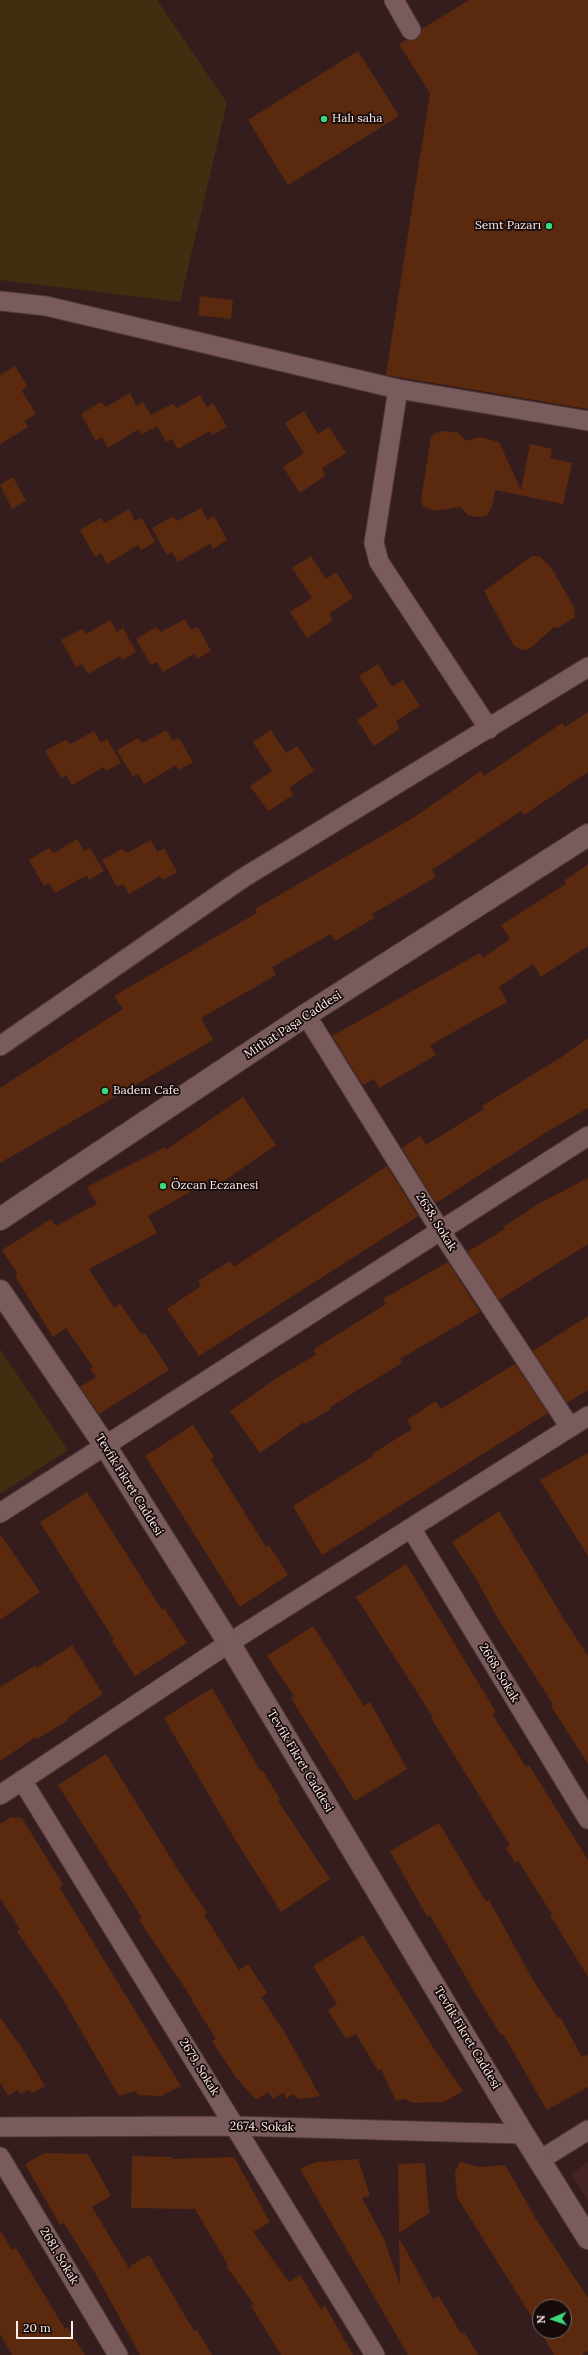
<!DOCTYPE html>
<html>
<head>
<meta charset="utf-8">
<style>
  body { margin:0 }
  #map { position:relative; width:588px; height:2355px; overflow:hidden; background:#361d1d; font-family:Lora,serif }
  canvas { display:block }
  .north { position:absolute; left:532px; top:2299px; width:40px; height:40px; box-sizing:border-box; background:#160b0a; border:1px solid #736564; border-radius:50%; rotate:268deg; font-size:11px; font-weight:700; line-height:16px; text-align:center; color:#feeceb }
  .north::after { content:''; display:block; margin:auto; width:14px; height:18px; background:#3cd77e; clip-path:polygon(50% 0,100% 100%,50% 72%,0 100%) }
  .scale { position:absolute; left:16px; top:2321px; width:57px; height:18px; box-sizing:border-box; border:2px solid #feeceb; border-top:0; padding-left:5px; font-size:12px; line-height:14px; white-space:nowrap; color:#feeceb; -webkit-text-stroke:3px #160b0a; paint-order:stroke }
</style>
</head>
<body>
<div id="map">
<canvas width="588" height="2355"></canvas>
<div class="north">N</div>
<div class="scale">20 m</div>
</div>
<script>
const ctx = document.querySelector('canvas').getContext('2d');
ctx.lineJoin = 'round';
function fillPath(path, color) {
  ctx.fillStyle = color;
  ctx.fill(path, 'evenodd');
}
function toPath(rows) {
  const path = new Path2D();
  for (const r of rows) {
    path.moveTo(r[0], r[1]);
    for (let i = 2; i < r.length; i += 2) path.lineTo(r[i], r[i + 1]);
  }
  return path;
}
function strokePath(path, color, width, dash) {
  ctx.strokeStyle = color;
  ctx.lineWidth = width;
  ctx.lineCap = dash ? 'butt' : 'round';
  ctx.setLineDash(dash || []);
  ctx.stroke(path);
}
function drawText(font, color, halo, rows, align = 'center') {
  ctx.font = font + ' Lora,serif';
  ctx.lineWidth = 3.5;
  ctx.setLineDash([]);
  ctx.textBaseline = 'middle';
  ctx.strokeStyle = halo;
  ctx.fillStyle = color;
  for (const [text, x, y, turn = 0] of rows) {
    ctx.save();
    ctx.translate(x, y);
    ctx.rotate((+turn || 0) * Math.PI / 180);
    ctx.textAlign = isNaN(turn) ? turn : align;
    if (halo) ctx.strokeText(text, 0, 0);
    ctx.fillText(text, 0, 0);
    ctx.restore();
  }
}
fillPath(toPath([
  [588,2162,588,2201,571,2174]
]), '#442424');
fillPath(toPath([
  [0,0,157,0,227,103,180,302,0,280],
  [0,1349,68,1450,0,1494]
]), '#412d0f');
fillPath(toPath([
  [469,0,588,0,588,409,386,375,430,93,399,44,406,40,417,39,422,29],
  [358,51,399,116,288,185,248,120],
  [200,296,233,300,231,319,198,315],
  [15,366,27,386,22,391,36,414,24,421,28,427,0,444,0,375],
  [130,393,136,406,143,402,157,426,142,434,139,429,108,448,102,437,96,441,81,414,101,402,106,407],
  [200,395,207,407,213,403,227,427,212,435,210,431,178,449,172,439,166,442,151,415,172,404,177,408],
  [304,411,318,434,329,427,346,453,322,468,325,476,300,493,283,467,304,453,285,423],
  [444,431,458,433,467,441,479,437,499,442,521,490,530,444,552,449,550,458,572,463,563,504,495,490,492,507,487,515,480,517,469,516,460,507,434,511,423,506,421,500,431,437,435,433],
  [13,477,26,501,12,509,0,485],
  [201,508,207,520,214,516,227,540,213,549,210,544,178,562,172,552,167,555,152,528,172,517,177,521],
  [129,509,135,521,142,518,155,542,141,550,138,545,107,564,101,553,95,557,80,530,100,518,105,523],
  [311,556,326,579,336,572,353,598,330,613,332,621,307,638,290,612,312,598,292,568],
  [532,556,539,556,550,566,574,607,575,617,558,628,554,627,529,649,522,650,514,646,484,591],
  [185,619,191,630,198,627,211,651,197,659,194,654,163,672,157,662,151,665,136,639,156,627,161,632],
  [110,620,117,632,123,628,136,652,122,660,120,656,88,674,82,664,76,667,61,640,82,629,86,634],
  [378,664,392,687,403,680,420,706,396,721,399,729,374,746,357,720,378,706,359,676],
  [588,712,588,772,524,815,521,811,432,870,436,877,372,914,374,918,335,941,331,934,272,967,276,975,201,1018,213,1040,0,1163,0,1088,123,1009,114,996,257,913,255,909,413,818,481,771,484,776,562,723,565,727],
  [166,730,173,741,179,738,193,762,178,770,176,765,144,784,138,773,133,777,117,750,138,738,143,743],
  [271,730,286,753,297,746,314,771,290,787,293,795,268,811,250,786,272,771,253,742],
  [94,731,101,743,107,739,121,763,106,771,104,767,72,785,66,775,61,778,45,751,66,740,71,744],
  [77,839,84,851,90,848,104,871,89,880,87,875,55,893,49,883,44,886,29,860,49,848,54,853],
  [151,840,157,852,164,848,177,872,163,880,160,876,129,894,123,884,117,887,102,860,122,849,127,853],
  [588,864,588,946,541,977,533,964,499,987,507,1002,430,1045,436,1055,379,1088,374,1079,363,1085,332,1036,480,953,483,958,510,939,501,925,566,884,564,881],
  [588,1038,588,1108,550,1130,436,1203,402,1148,420,1136,426,1145,484,1109,482,1106,560,1058],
  [243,1097,276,1145,218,1185,214,1178,148,1216,157,1233,89,1269,114,1308,120,1304,142,1335,145,1333,169,1370,99,1414,80,1387,96,1377,90,1369,93,1367,66,1328,53,1337,15,1276,18,1274,2,1250,51,1219,56,1226,97,1204,87,1187,165,1147,166,1150],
  [387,1166,418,1216,199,1356,167,1309,201,1286,198,1281,230,1261,234,1267],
  [588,1178,588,1244,499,1300,467,1252,505,1229,503,1227,540,1203],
  [448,1262,480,1312,400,1359,402,1363,330,1407,331,1409,305,1424,304,1422,260,1453,230,1411,278,1377,316,1355,313,1350,386,1304,383,1299],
  [588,1316,588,1390,567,1403,533,1351],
  [515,1364,548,1413,322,1555,293,1506,373,1456,372,1454,412,1429,407,1420,436,1401,441,1409],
  [193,1425,214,1457,211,1459,266,1547,269,1545,288,1575,240,1607,145,1456],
  [588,1453,588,1556,540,1480],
  [87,1492,162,1610,164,1608,187,1643,135,1676,112,1641,114,1640,40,1522],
  [499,1511,565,1621,588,1656,588,1764,551,1706,553,1704,500,1622,475,1577,452,1542],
  [0,1534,40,1592,0,1620],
  [406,1564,496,1712,492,1714,526,1767,529,1765,588,1860,588,1977,550,1915,552,1914,518,1861,515,1863,506,1848,510,1845,431,1718,433,1717,356,1597],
  [313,1626,364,1706,370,1702,407,1769,355,1801,291,1698,294,1696,267,1656],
  [72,1645,103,1694,67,1718,68,1720,37,1739,36,1737,0,1761,0,1687,36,1665,37,1668],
  [212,1688,261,1772,263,1771,280,1799,278,1801,330,1879,281,1912,236,1841,164,1718],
  [106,1754,178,1870,207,1913,204,1915,239,1970,248,1964,267,1993,261,1997,285,2033,320,2096,299,2099,293,2094,286,2099,284,2092,273,2099,268,2092,256,2100,235,2076,212,2041,216,2039,192,2001,193,2000,139,1920,142,1918,58,1785],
  [11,1817,22,1818,63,1885,60,1888,181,2086,161,2096,139,2095,134,2091,119,2096,62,1998,17,1931,20,1929,0,1898,0,1824],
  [439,1823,486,1902,489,1900,533,1980,558,2018,560,2017,582,2057,588,2054,588,2087,547,2110,503,2034,501,2035,476,1995,430,1915,427,1916,390,1851],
  [363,1935,436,2052,463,2091,444,2102,414,2103,404,2099,396,2101,381,2069,378,2071,356,2034,346,2039,328,2010,337,2004,313,1966],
  [0,2017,17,2042,18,2041,45,2086,33,2093,29,2090,21,2094,17,2090,8,2096,0,2082],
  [45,2153,88,2154,111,2196,92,2207,130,2270,130,2266,149,2255,194,2331,197,2330,212,2355,140,2355,94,2271,64,2223,60,2225,25,2164],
  [132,2156,172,2157,171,2159,234,2157,270,2222,253,2232,289,2282,300,2275,321,2309,325,2306,353,2355,281,2355,251,2306,254,2304,226,2266,228,2265,195,2209,131,2208],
  [358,2159,370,2196,362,2198,384,2239,400,2285,399,2238,433,2299,439,2296,461,2334,464,2332,478,2355,408,2355,300,2169,316,2162],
  [460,2162,479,2167,505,2165,536,2219,588,2298,588,2351,582,2355,554,2355,540,2331,564,2331,564,2307,540,2307,540,2330,457,2197,455,2172],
  [425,2163,429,2213,399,2233,398,2164],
  [0,2230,12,2250,16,2248,65,2329,67,2327,85,2355,12,2355,0,2334]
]), '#5b2a0e');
const minor = toPath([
  [394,0,411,30],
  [0,301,46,306,398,389,588,421],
  [398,389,374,543,379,562,489,729],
  [306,1015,440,1230,570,1427],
  [0,1046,243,878,588,667],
  [0,1513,588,1136],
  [411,1528,588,1819],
  [22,1780,375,2355],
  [0,1795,229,1643,588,1416],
  [0,2127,236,2126,523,2134],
  [0,2157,118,2355],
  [540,2160,588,2130]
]);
const tertiary = toPath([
  [0,1219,306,1015,588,835],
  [0,1291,106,1447,229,1643,523,2134,588,2238]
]);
strokePath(minor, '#4e3939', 21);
strokePath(tertiary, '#4e3939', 24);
strokePath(minor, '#785b5a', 19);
strokePath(tertiary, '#785b5a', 22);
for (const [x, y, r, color] of [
  [324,119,4,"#3cd77e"],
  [549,226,4,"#3cd77e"],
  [105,1091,4,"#3cd77e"],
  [163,1186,4,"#3cd77e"]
]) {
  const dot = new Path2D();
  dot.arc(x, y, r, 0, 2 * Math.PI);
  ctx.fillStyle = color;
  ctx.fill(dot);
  strokePath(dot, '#160b0a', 1.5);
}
drawText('12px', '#feeceb', '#160b0a', [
  ["Halı saha",332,119],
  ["Semt Pazarı",541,226,"right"],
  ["Badem Cafe",113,1091],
  ["Özcan Eczanesi",171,1186]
], 'left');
drawText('12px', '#feeceb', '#160b0a', [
  ["Mithat Paşa Caddesi",293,1025,-33],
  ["2658. Sokak",436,1222,58],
  ["Tevfik Fikret Caddesi",129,1485,58],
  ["2668. Sokak",499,1673,59],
  ["Tevfik Fikret Caddesi",300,1761,59],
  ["Tevfik Fikret Caddesi",467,2038,59],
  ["2679. Sokak",199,2067,58],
  ["2674. Sokak",262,2127,1],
  ["2681. Sokak",59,2256,59]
]);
</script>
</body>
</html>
